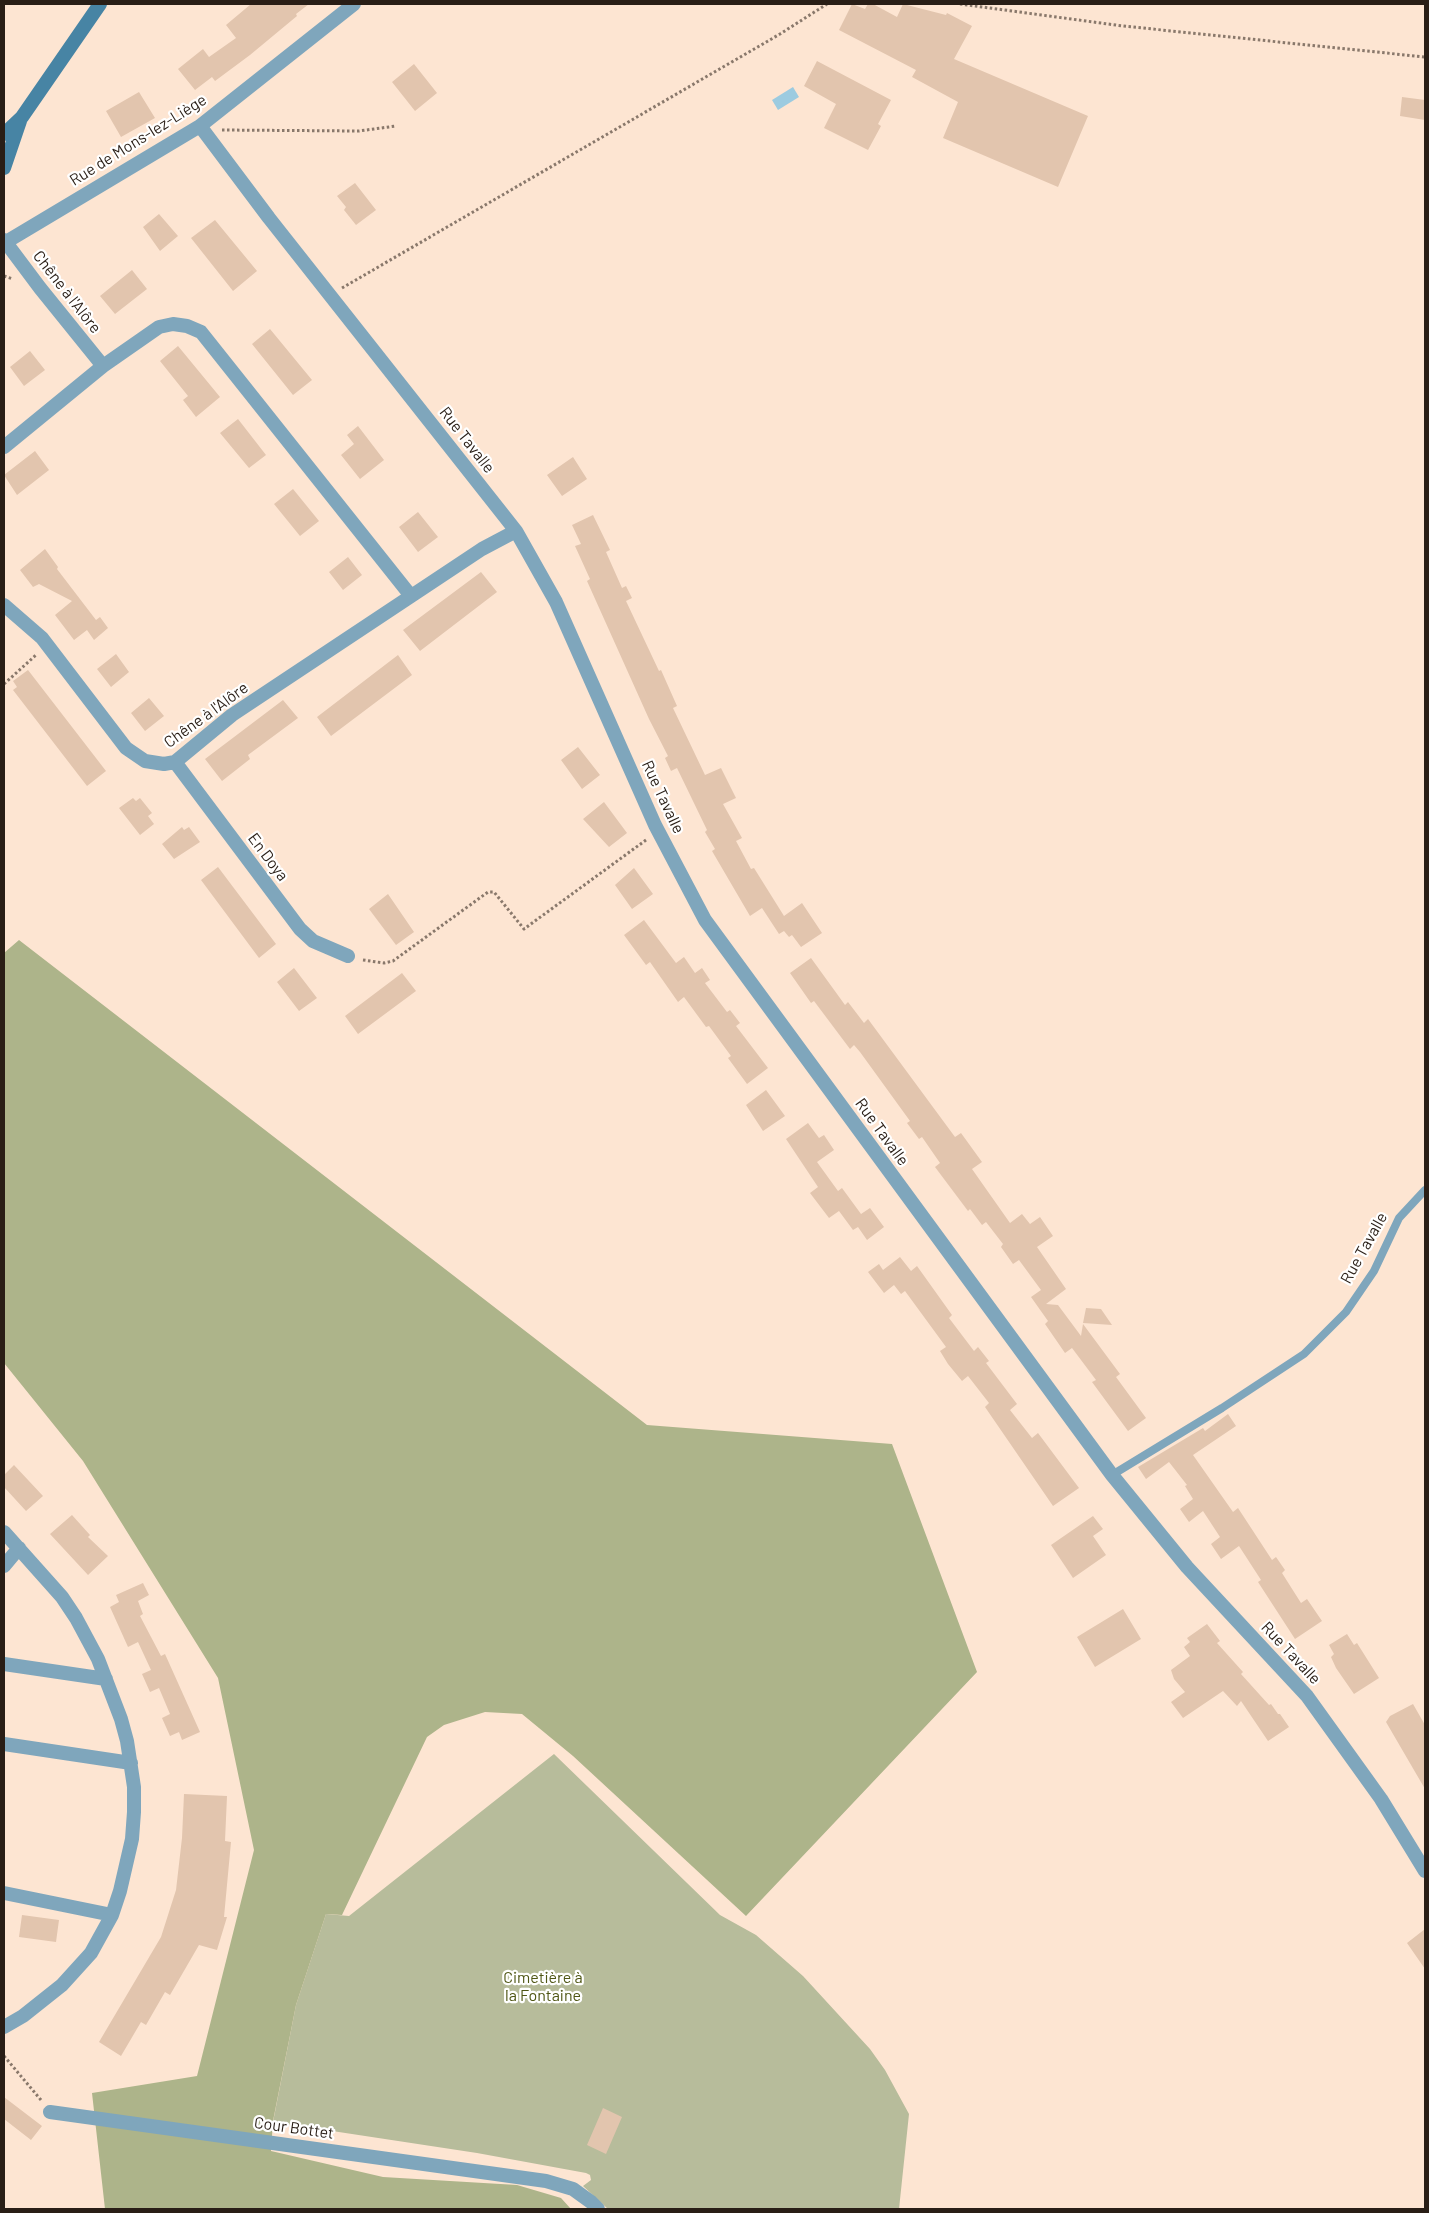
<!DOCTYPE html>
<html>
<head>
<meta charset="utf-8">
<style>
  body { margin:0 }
  #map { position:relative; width:1429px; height:2213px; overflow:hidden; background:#fde5d2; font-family:Barlow,sans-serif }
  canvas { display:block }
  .frame { position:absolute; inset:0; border:5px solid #291e16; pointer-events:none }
</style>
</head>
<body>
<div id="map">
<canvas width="1429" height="2213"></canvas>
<div class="frame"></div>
</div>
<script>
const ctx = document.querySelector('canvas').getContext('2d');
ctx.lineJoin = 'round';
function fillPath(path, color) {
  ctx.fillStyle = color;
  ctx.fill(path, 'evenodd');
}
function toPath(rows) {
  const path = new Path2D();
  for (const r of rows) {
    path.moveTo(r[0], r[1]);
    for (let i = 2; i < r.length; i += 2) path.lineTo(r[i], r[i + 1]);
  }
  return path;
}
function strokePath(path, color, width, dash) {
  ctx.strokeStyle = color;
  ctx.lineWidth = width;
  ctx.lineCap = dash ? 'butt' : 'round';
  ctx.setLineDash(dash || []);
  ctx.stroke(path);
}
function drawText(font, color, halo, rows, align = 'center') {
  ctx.font = font + ' Barlow,sans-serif';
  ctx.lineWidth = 4.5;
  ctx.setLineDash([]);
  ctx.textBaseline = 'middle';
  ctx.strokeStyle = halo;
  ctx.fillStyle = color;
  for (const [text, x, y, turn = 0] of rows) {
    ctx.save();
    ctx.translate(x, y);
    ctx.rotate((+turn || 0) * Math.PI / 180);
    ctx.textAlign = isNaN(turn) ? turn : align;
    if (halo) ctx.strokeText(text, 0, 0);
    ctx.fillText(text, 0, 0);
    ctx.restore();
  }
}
fillPath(toPath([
  [554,1754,720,1915,756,1935,803,1976,870,2049,885,2070,909,2114,899,2209,608,2209,583,2186,591,2180,590,2175,586,2173,477,2153,273,2122,296,2005,326,1914,349,1916]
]), '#b7bc9b');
fillPath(toPath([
  [19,940,647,1425,892,1444,977,1672,746,1916,573,1756,522,1714,485,1712,444,1725,427,1737,342,1915,326,1914,296,2005,273,2121,271,2151,383,2177,517,2185,561,2198,571,2209,105,2209,92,2093,197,2076,254,1850,218,1678,83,1461,4,1363,4,953]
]), '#adb48a');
fillPath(toPath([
  [793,87,799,97,778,110,772,100]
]), '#9ccbe0');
fillPath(toPath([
  [251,4,309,4,296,14,297,16,250,55,215,81,212,77,195,90,178,69,203,49,209,57,236,38,226,25],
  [852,4,865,9,868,4,873,4,897,17,903,4,946,15,947,13,972,26,954,59,1088,116,1058,187,943,138,958,102,912,77,916,70,839,30],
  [817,61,891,100,878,124,881,126,868,150,824,128,836,104,804,86],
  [414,64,437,93,415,111,392,82],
  [139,92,155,118,121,137,106,111],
  [1402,97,1425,100,1425,120,1400,116],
  [355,183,376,210,356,225,344,210,346,207,337,196],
  [159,214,178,236,160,251,143,227],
  [215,220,257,271,233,291,191,238],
  [132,270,147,289,115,314,100,296],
  [270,329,312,380,293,395,252,344],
  [178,346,220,397,196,417,183,400,188,396,160,361],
  [30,351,45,370,24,386,10,367],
  [238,419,266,455,249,468,220,433],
  [358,426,384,460,360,479,341,455,354,444,347,435],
  [35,451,49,470,17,495,4,475],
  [573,457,587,479,562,496,547,475],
  [293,489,319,521,300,536,274,504],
  [418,512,438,537,418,552,399,527],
  [593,515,610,550,606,552,622,588,626,586,632,598,626,601,659,671,661,670,677,706,673,708,705,775,721,768,736,798,723,804,742,838,736,841,751,869,754,868,784,916,802,903,822,933,801,947,792,935,789,937,784,931,779,934,762,908,750,916,712,851,715,849,705,832,707,830,677,768,671,771,665,758,668,756,649,719,587,581,590,579,575,546,581,544,572,525],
  [45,549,58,567,57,569,96,620,100,617,108,628,94,640,87,630,74,640,55,615,72,601,39,584,33,587,20,570],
  [348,557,362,575,343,590,329,572],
  [481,572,497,592,420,651,403,630],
  [116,654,129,672,111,687,97,669],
  [398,655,412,675,331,736,317,717],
  [28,670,106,771,87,786,13,690,17,687,13,681],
  [149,698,164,716,145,731,131,713],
  [283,700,298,718,248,755,250,759,222,781,205,759],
  [578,747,600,775,582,789,561,760],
  [133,798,136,801,140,798,152,813,148,816,154,824,140,835,119,808],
  [604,802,627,833,609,847,583,819],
  [182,827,184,830,189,827,200,842,174,859,162,844],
  [218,867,276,944,259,958,201,880],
  [634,868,653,894,632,909,615,885],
  [388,894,414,932,396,945,369,909],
  [644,920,676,963,684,957,695,973,702,968,710,980,705,983,727,1012,730,1010,740,1023,736,1026,768,1068,747,1084,728,1058,731,1056,709,1026,706,1027,684,997,678,1002,650,962,646,965,624,935],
  [811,958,845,1005,848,1002,864,1023,868,1019,955,1137,961,1133,982,1162,972,1169,1010,1223,1022,1214,1030,1224,1040,1217,1053,1236,1037,1247,1066,1289,1046,1304,1058,1305,1081,1336,1083,1324,1120,1374,1116,1377,1146,1418,1128,1431,1092,1382,1096,1380,1072,1348,1065,1353,1045,1324,1048,1321,1031,1297,1041,1290,1019,1260,1013,1264,1001,1247,1003,1244,986,1222,982,1225,970,1209,968,1211,935,1167,940,1163,922,1137,919,1139,907,1123,910,1121,860,1052,854,1045,850,1049,814,1001,811,1003,790,973],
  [294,968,317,998,299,1011,277,982],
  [402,973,416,991,358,1034,345,1016],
  [766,1090,785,1116,763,1131,746,1105],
  [808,1123,819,1138,824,1135,834,1150,817,1162,838,1191,842,1188,861,1214,870,1208,884,1227,867,1240,858,1227,853,1230,839,1211,829,1218,810,1193,818,1187,786,1139],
  [900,1257,911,1271,917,1266,952,1315,949,1318,974,1351,978,1347,989,1361,986,1363,1017,1404,1010,1410,1032,1438,1038,1433,1079,1488,1053,1506,985,1407,989,1403,968,1376,962,1381,948,1364,940,1351,946,1347,905,1291,901,1294,894,1285,884,1293,868,1272,879,1264,883,1270],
  [1086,1308,1101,1309,1112,1325,1083,1323],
  [1228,1414,1236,1426,1193,1455,1233,1512,1238,1508,1272,1560,1276,1557,1285,1570,1282,1573,1301,1603,1307,1599,1322,1621,1295,1639,1258,1582,1261,1580,1239,1546,1221,1559,1211,1544,1220,1537,1203,1511,1189,1522,1180,1509,1193,1499,1185,1486,1187,1485,1169,1462,1146,1479,1138,1467,1203,1428,1205,1431],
  [14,1465,43,1496,26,1511,4,1487,4,1475],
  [72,1515,90,1535,88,1537,108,1556,88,1575,50,1534],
  [1093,1516,1103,1529,1093,1536,1106,1555,1073,1578,1051,1545],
  [143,1583,149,1595,138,1601,143,1614,140,1616,161,1656,165,1654,200,1732,182,1740,179,1732,170,1736,162,1718,170,1714,159,1688,150,1692,142,1674,151,1670,138,1642,128,1647,110,1607,119,1602,116,1595],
  [1123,1609,1141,1639,1095,1667,1077,1637],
  [1207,1624,1220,1641,1217,1643,1243,1672,1241,1674,1269,1705,1271,1704,1278,1714,1280,1714,1289,1727,1268,1741,1241,1701,1237,1706,1223,1691,1183,1718,1171,1702,1185,1692,1174,1679,1171,1670,1190,1656,1184,1647,1190,1642,1187,1638],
  [1347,1634,1354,1645,1357,1643,1379,1678,1354,1694,1336,1668,1331,1657,1334,1654,1329,1645],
  [1413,1704,1425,1725,1425,1789,1386,1722,1390,1716],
  [184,1794,227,1796,225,1841,231,1842,224,1917,227,1917,217,1950,199,1945,170,1995,165,1992,146,2025,141,2022,121,2056,99,2042,161,1937,176,1890,182,1838],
  [22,1915,59,1920,56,1942,19,1937],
  [1425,1929,1425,1969,1407,1943],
  [4,2097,42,2126,31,2140,4,2119],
  [603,2108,622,2117,606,2154,587,2145]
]), '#e2c5ae');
strokePath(toPath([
  [960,4,1123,26,1425,57],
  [222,130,359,131,396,126],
  [4,276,13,279],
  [342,288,780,34,827,4],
  [4,684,36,655],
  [363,960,384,963,393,961,488,892,494,892,524,929,646,840],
  [4,2056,41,2100]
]), '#89786b', 3, [2.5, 2.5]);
strokePath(toPath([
  [1112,1475,1222,1408,1304,1354,1346,1312,1374,1271,1399,1218,1425,1190]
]), '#7fa6bc', 8);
strokePath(toPath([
  [200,126,269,218,516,531,556,602,655,825,705,920,1112,1475,1187,1567,1307,1696,1381,1799,1425,1871],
  [4,240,40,288,103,366,4,447],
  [6,242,200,126,354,4],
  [103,366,159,327,173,324,187,326,201,332,411,596],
  [4,605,42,638,126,748,145,761,164,764,175,762,232,715,482,549,516,531],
  [175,762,300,929,313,941,348,956],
  [4,1532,62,1597,76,1618,98,1659,121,1719,127,1741,134,1787,134,1812,132,1839,120,1891,112,1915,91,1953,62,1985,23,2016,4,2027],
  [4,1566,19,1548],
  [4,1664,106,1679],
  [4,1744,131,1763],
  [4,1893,112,1915],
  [50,2112,546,2181,573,2189,591,2202,598,2209]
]), '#7fa6bc', 14);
strokePath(toPath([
  [4,134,22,117,100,4],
  [4,168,20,121]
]), '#4784a4', 14);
drawText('16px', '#291e16', '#fff', [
  ["Rue de Mons-lez-Liège",138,140,-32],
  ["Chêne à l'Alôre",67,292,52],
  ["Rue Tavalle",467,440,52],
  ["Chêne à l'Alôre",206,715,-36],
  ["Rue Tavalle",663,797,65],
  ["En Doya",268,857,53],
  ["Rue Tavalle",882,1132,54],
  ["Rue Tavalle",1364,1248,-61],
  ["Rue Tavalle",1291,1653,47],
  ["Cour Bottet",294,2128,8]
]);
drawText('16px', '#4f5614', '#fff', [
  ["Cimetière à",543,1978],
  ["la Fontaine",543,1996]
]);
</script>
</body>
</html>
